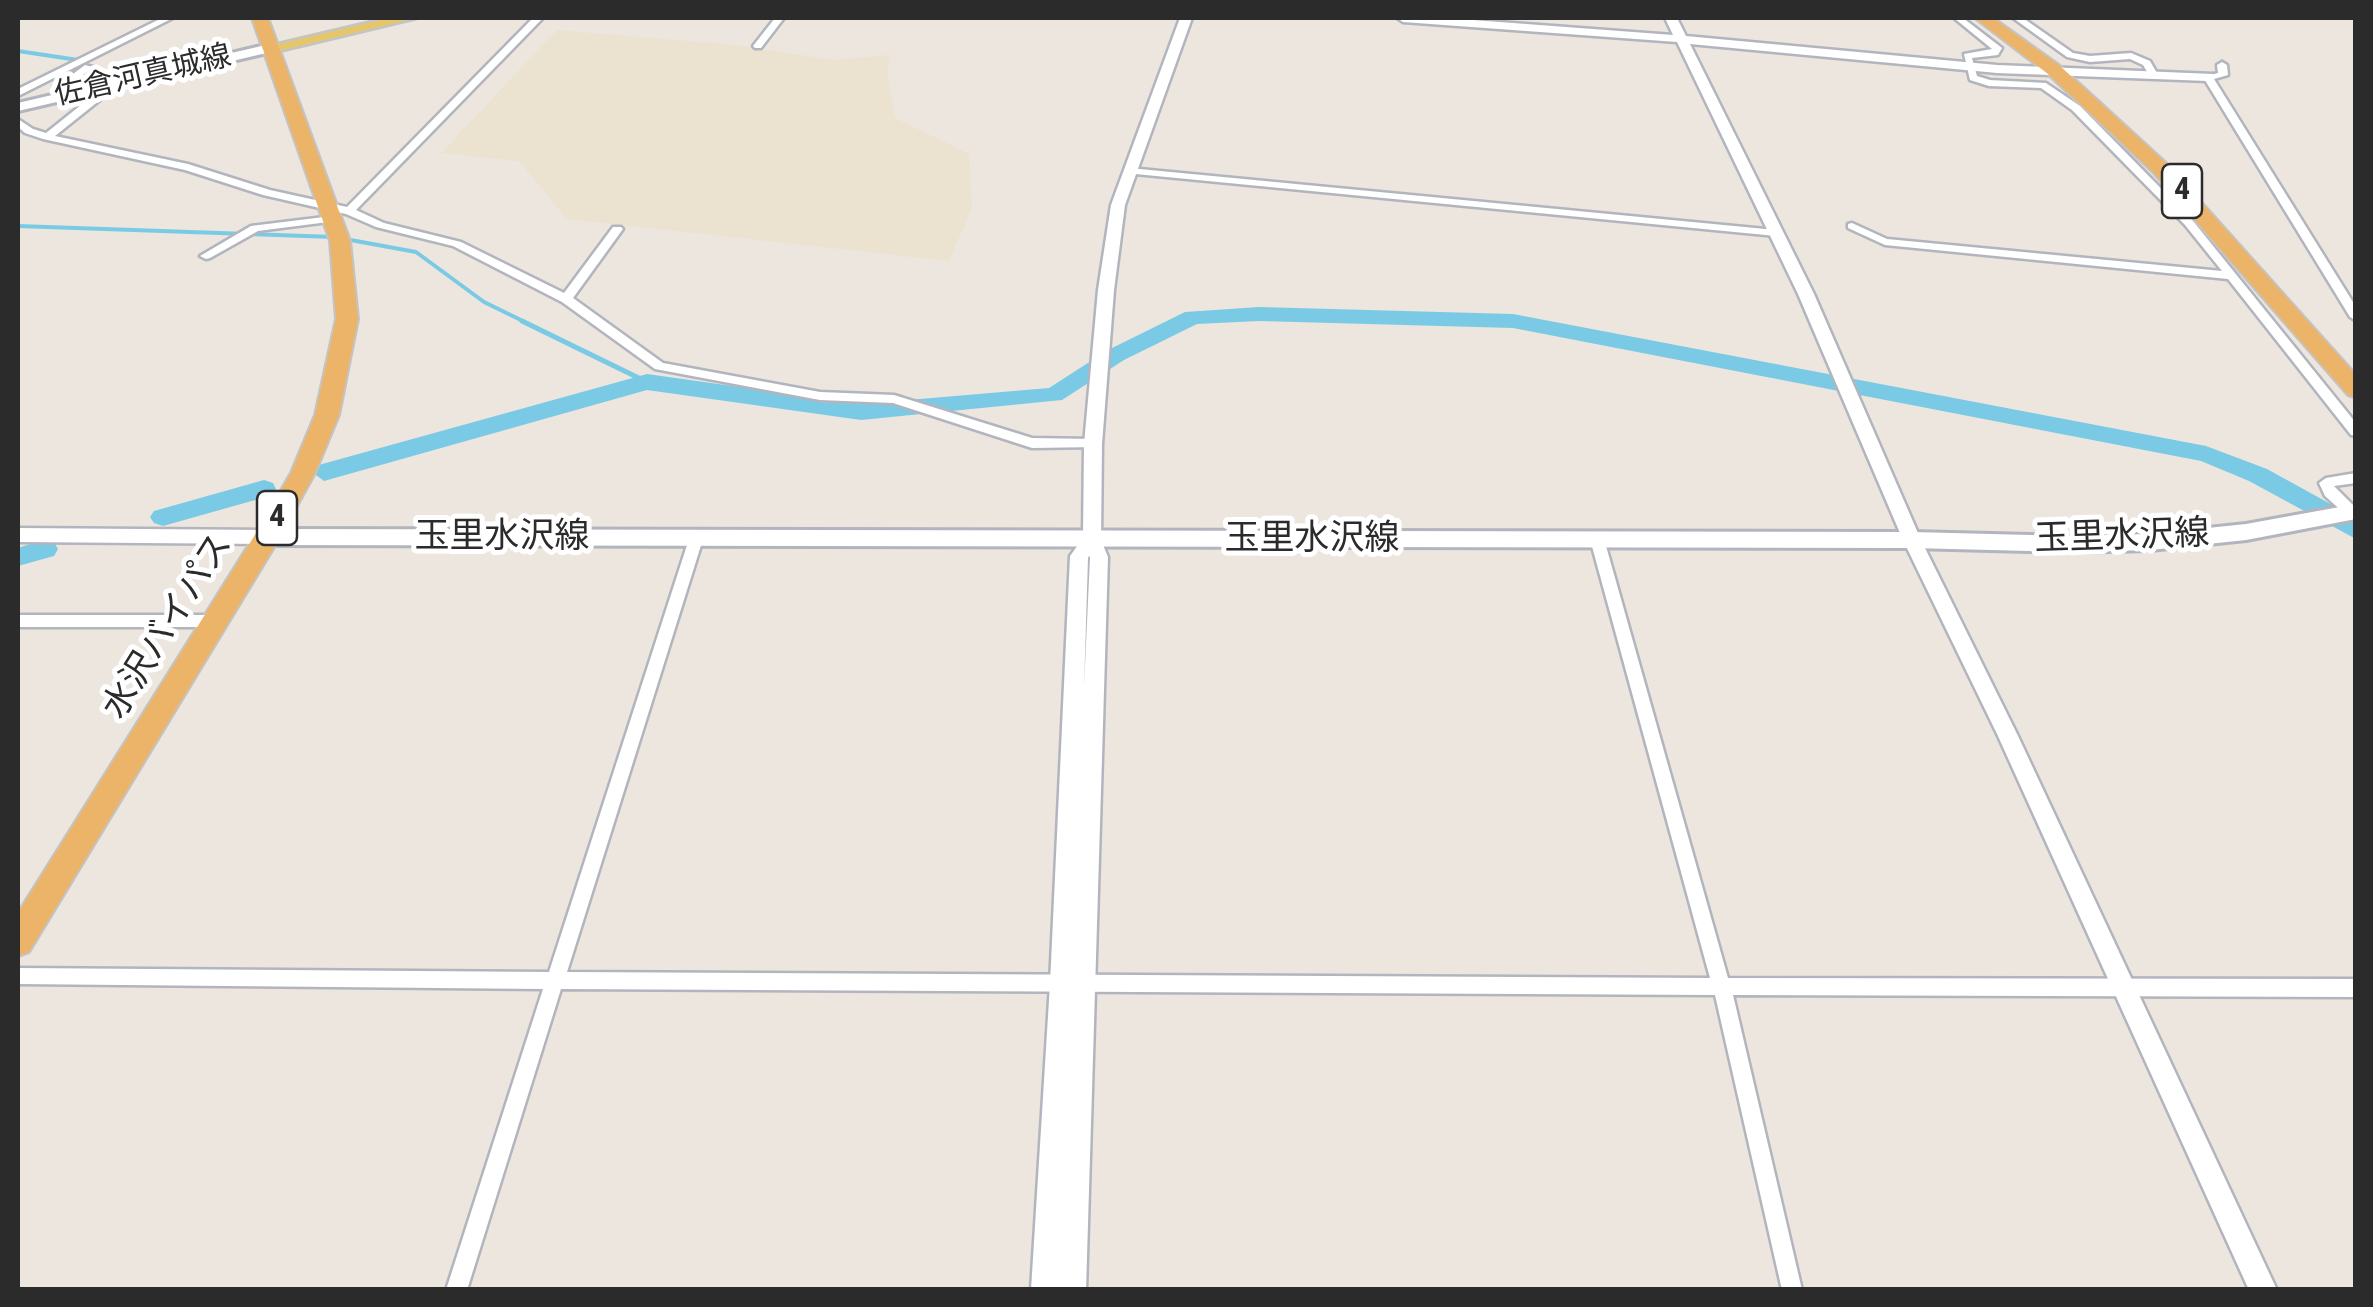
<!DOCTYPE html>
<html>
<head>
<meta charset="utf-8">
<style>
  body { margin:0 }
  #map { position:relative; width:2373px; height:1307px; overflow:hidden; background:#ece6df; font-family:"Roboto Condensed",sans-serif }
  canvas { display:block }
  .frame { position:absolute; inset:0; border:20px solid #2b2b2b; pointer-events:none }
</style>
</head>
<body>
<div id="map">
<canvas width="2373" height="1307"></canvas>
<div class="frame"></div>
</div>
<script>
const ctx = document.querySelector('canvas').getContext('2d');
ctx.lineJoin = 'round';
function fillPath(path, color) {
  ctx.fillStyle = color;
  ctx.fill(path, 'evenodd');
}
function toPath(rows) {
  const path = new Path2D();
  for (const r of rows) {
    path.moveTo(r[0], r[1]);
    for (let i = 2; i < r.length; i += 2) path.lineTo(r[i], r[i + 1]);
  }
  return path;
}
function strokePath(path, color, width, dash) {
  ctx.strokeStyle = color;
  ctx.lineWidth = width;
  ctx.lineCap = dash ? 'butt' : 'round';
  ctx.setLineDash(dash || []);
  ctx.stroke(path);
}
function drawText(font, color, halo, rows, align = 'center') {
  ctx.font = font + ' "Roboto Condensed","Noto Sans JP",sans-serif';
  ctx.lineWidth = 10;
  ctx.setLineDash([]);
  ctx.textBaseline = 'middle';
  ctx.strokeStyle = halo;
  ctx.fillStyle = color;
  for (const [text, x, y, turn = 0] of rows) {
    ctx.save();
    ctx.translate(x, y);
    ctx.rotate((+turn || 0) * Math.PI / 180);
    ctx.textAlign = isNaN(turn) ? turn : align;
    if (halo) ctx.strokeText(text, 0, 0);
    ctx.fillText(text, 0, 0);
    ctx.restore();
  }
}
fillPath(toPath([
  [557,30,736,45,833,60,890,55,887,73,895,118,969,154,972,208,949,261,567,219,519,161,441,153]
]), '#ece2d0');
strokePath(toPath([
  [18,51,78,60],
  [18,226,334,237],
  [345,239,416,252,484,302,527,323]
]), '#7bcae5', 4);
strokePath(toPath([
  [522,321,647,382]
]), '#7bcae5', 5);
fillPath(toPath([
  [1259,307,1513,314,2206,446,2267,469,2356,518,2356,539,2249,481,2201,461,1513,328,1259,321,1197,324,1124,360,1062,400,861,420,647,390,324,481,312,472,315,466,647,374,861,404,1049,388,1108,350,1185,312,1259,307],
  [264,480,273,483,276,489,273,495,163,526,154,523,150,517,154,511,264,480],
  [45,539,54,542,58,549,54,556,18,566,18,548,45,539]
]), '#7bcae5');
const minor = toPath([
  [162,18,173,18,18,96,18,89,162,18],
  [533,18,543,18,356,210,384,223,461,242,564,293,613,227,621,227,623,229,573,298,663,363,820,392,894,395,1032,438,1093,439,1100,444,1098,447,1032,448,893,403,820,400,655,369,562,302,453,246,376,227,346,214,263,195,185,170,43,139,25,133,18,127,18,119,33,129,46,133,91,97,94,85,99,82,104,85,100,100,55,136,188,164,270,190,347,207,533,18],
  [775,18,784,18,761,48,755,48,753,46,775,18],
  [1954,18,1963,18,2002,48,1998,55,1972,58,1977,76,1990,80,2046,83,2080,106,2193,221,2356,423,2356,436,2351,435,2228,279,1885,245,1848,228,1848,224,1852,223,1887,239,2222,271,2185,225,2072,110,2041,88,1989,86,1970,80,1964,54,1992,49,1954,18],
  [2013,18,2023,18,2073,53,2090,56,2131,53,2150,61,2157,73,2149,75,2143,65,2130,59,2090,62,2067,57,2013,18],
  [2222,62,2227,65,2228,75,2214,79,2356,307,2356,321,2350,317,2203,77,2218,73,2217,65,2222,62],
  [85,65,93,67,79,78,76,94,68,94,69,77,85,65],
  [1129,168,1776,230,1782,233,1776,236,1125,173,1124,171,1129,168],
  [332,216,338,219,336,221,258,231,210,258,206,259,200,256,251,226,332,216],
  [2356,473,2356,483,2334,486,2356,508,2356,516,2351,517,2346,515,2325,496,2319,483,2326,478,2356,473],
  [696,534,703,539,567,972,1710,978,1590,539,1597,534,1604,539,1728,978,2356,979,2356,997,1733,995,1802,1290,1782,1290,1715,995,561,989,467,1290,446,1290,543,989,18,984,18,968,549,972,689,539,696,534],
  [18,615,212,615,219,621,212,627,18,627,18,615]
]);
const tertiary = toPath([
  [1180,18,1192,18,1125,205,1114,290,1102,444,1101,540,1108,557,1086,1290,1031,1290,1050,984,1070,556,1083,538,1084,444,1098,290,1111,205,1180,18],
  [1089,556,1090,557,1084,688,1088,558,1089,556],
  [1397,18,1446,18,1673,35,1665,18,1677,18,1686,36,1997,65,2213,74,2213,80,2208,81,1997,73,1690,44,1814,294,1921,540,2018,736,2277,1290,2249,1290,1998,736,1903,540,1798,294,1677,42,1403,22,1397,18],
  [18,528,267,530,276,537,267,544,18,542,18,528]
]);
const secondary = toPath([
  [270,44,275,45,275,51,18,111,18,103,270,44],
  [2356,504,2356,519,2246,540,2150,550,2069,552,1912,548,267,545,257,537,267,529,1912,532,2069,536,2150,534,2246,524,2356,504]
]);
const primary = toPath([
  [389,18,416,18,270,53,262,48,389,18]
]);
const trunk = toPath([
  [252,18,268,18,350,241,358,319,339,415,315,473,276,544,29,952,18,956,18,913,258,530,291,473,315,415,336,319,330,241,252,18],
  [1975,18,1993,18,2060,66,2167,164,2356,375,2356,398,2348,395,2153,172,2048,74,1975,18]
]);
strokePath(minor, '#b2b5bd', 5);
strokePath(tertiary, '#b2b5bd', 5);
strokePath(secondary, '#b2b5bd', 6);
strokePath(primary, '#c4c4c4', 5);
strokePath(trunk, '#c4c4c4', 4);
fillPath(minor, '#fff');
fillPath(tertiary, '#fff');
fillPath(secondary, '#fff');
fillPath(primary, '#e5c76a');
fillPath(trunk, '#ebb468');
drawText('30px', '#2b2b2b', '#fff', [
  ["佐倉河真城線",143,77,-13]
]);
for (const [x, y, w] of [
  [2182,191,40],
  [277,518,40]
]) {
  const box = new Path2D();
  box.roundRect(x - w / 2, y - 27, w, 54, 8);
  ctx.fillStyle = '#fff';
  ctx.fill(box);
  strokePath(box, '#2b2b2b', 2.5);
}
drawText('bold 32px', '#2b2b2b', null, [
  ["4",2182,191],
  ["4",277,518]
]);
drawText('35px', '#2b2b2b', '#fff', [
  ["玉里水沢線",502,538],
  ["玉里水沢線",2122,538,-2],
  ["玉里水沢線",1312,540],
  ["水沢バイパス",169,627,-58]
]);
</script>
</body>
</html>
